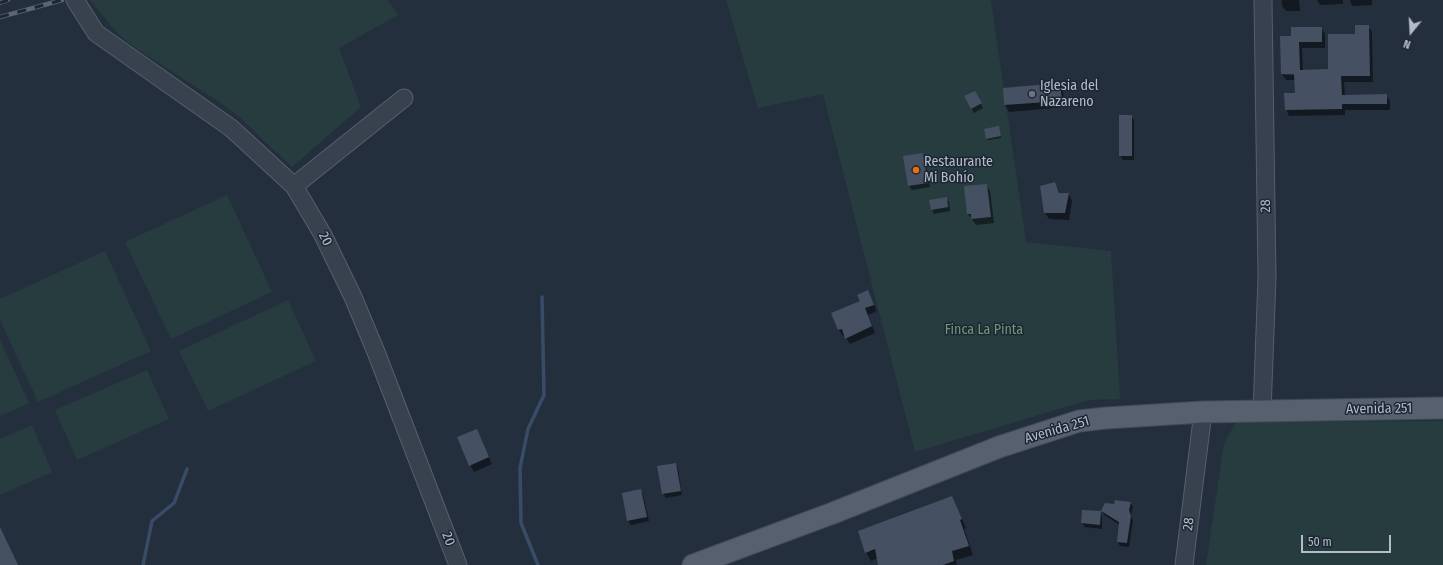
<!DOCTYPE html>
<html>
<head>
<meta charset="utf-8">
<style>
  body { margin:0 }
  #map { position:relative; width:1443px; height:565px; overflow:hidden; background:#242f3e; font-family:"Fira Sans Condensed",sans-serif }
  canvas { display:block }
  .north { position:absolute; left:1391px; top:12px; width:40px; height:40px; -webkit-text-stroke:3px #1d2633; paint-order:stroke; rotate:198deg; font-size:11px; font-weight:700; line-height:16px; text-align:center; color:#b4bcc9 }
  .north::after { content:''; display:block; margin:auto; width:14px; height:18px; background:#b4bcc9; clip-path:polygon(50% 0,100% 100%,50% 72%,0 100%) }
  .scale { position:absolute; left:1301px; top:535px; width:90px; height:18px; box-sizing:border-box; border:2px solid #b4bcc9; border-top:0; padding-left:5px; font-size:12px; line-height:14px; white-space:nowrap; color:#b4bcc9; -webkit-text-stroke:3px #1d2633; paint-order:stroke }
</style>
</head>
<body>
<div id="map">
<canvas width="1443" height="565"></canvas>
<div class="north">N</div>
<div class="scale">50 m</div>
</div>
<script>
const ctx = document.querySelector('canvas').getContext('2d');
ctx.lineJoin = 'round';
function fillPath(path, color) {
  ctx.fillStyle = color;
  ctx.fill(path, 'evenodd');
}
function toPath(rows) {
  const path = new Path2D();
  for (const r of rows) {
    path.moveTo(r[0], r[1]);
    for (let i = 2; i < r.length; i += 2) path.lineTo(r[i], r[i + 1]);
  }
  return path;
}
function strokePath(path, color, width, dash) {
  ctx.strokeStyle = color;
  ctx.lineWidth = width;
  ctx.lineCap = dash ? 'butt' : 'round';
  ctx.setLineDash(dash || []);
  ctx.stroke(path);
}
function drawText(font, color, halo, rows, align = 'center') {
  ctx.font = font + ' "Fira Sans Condensed",sans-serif';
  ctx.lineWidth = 3;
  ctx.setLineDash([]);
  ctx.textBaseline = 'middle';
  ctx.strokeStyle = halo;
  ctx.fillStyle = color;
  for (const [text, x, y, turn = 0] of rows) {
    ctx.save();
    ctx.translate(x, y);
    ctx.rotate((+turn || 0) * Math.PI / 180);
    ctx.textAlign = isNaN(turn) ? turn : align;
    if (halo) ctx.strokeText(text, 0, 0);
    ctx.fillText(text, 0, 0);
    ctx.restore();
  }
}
fillPath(toPath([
  [90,0,388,0,398,15,339,48,361,107,292,167,237,115,216,100,131,45,118,34],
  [726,0,991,0,1026,242,1111,251,1120,399,1089,400,915,452,823,94,758,108],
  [227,195,272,292,171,339,125,242],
  [105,251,151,351,38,402,0,320,0,299],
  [288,300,316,361,208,411,179,351],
  [0,340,29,403,0,416],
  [147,370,169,419,77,460,55,410],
  [1443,421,1443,565,1206,565,1224,443,1236,422],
  [32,425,52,472,0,495,0,439]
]), '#263c3f');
fillPath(toPath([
  [1282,0,1299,0,1300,11,1286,11,1282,6],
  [1317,0,1343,0,1343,4,1320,5],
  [1350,0,1372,0,1372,5,1352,6],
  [1368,26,1372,32,1373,82,1344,82,1345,96,1386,95,1390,101,1390,110,1345,110,1345,115,1289,116,1286,109,1296,94,1296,80,1286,80,1282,74,1281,37,1292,37,1321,28,1325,34,1325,48,1302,48,1303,71,1329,70,1356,35],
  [1284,73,1299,73,1299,75,1284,75],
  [1060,85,1063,91,1065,107,1009,112,1005,105,1004,89],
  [974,92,983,108,974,113,965,97],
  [1131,116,1134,120,1134,160,1123,160,1120,155],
  [999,127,1001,138,988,140,987,139],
  [923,154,925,158,930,187,912,190,909,186,904,157],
  [1055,183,1060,194,1069,194,1072,201,1069,220,1049,219,1045,213],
  [986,185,990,191,994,223,976,225,968,214],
  [946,198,949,202,950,211,934,214,932,210],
  [871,298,877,311,868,315,875,333,850,344,845,336,843,336,839,330,833,314],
  [476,430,492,464,474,472,470,465],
  [675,464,678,468,682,495,666,498,663,493],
  [640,490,643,494,649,521,631,525,628,521],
  [952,497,966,528,964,529,973,555,956,560,957,565,880,565,878,558,871,561,866,552],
  [1130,502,1133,507,1131,515,1133,521,1129,547,1120,546,1118,542,1120,525,1104,515,1102,511],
  [1100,512,1102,516,1102,529,1085,527,1082,523]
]), '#0007');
strokePath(toPath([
  [143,565,152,521,174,503,187,469],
  [538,565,521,523,520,468,528,429,544,395,542,297]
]), '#394c67', 3.5);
fillPath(toPath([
  [1355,25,1369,25,1370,76,1341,76,1342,95,1387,94,1387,104,1342,104,1342,109,1285,110,1284,93,1295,93,1294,74,1281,74,1280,36,1291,36,1291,27,1322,27,1322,42,1299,42,1300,70,1328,69,1328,34,1355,34],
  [1060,83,1062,101,1004,105,1003,88],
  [975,91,982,103,971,109,964,96],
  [1119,115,1132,115,1132,156,1119,156],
  [999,126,1001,136,986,139,984,129],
  [923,153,928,183,908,186,903,156],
  [1055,182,1059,193,1069,193,1065,213,1044,213,1040,186],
  [987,184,991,217,971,219,971,214,967,214,964,186],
  [947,197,948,207,931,210,929,200],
  [868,290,874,305,865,308,872,326,845,339,842,329,838,330,831,313,860,301,857,295],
  [477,429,489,457,469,466,457,437],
  [676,463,681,491,662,494,657,466],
  [641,489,647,517,627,521,622,493],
  [952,496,962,519,960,520,969,546,952,551,954,561,943,565,878,565,875,549,865,553,858,531],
  [1115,500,1131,502,1129,510,1131,516,1127,543,1117,542,1119,522,1101,511,1105,503,1114,504],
  [1082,510,1101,511,1100,525,1081,523],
  [0,527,18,565,0,565]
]), '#455162');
const minor = toPath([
  [75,0,96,33,231,128,294,186,323,235,353,297,376,352,458,565],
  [294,186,404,98],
  [1262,412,1267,277,1263,0],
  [1184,565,1203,412]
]);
const major = toPath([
  [693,565,833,513,999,447,1079,421,1106,418,1203,412,1443,408]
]);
strokePath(minor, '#565f6c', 19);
strokePath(major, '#414a57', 23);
strokePath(minor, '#38414e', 17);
strokePath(major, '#56606e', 21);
const rail = toPath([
  [0,3,8,0],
  [0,17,62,0]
]);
strokePath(rail, '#5a6575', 4.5);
strokePath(rail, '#1d2633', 3, [9]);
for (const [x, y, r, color] of [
  [1032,94,4,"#6b7280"],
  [916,170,4,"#e8710a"]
]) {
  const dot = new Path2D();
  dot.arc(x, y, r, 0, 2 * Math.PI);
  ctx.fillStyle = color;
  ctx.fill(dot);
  strokePath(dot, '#1d2633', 1.5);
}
drawText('14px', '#b4bcc9', '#1d2633', [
  ["Iglesia del",1040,86],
  ["Nazareno",1040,102],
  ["Restaurante",924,162],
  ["Mi Bohío",924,178]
], 'left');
drawText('14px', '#b4bcc9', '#1d2633', [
  ["28",1266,206,-91],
  ["20",325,239,63],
  ["Avenida 251",1379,409,-1],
  ["Avenida 251",1057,430,-16],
  ["28",1189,524,-83],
  ["20",448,539,69]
]);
drawText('14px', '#6b9a76', '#1d2633', [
  ["Finca La Pinta",984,330]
]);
</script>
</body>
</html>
